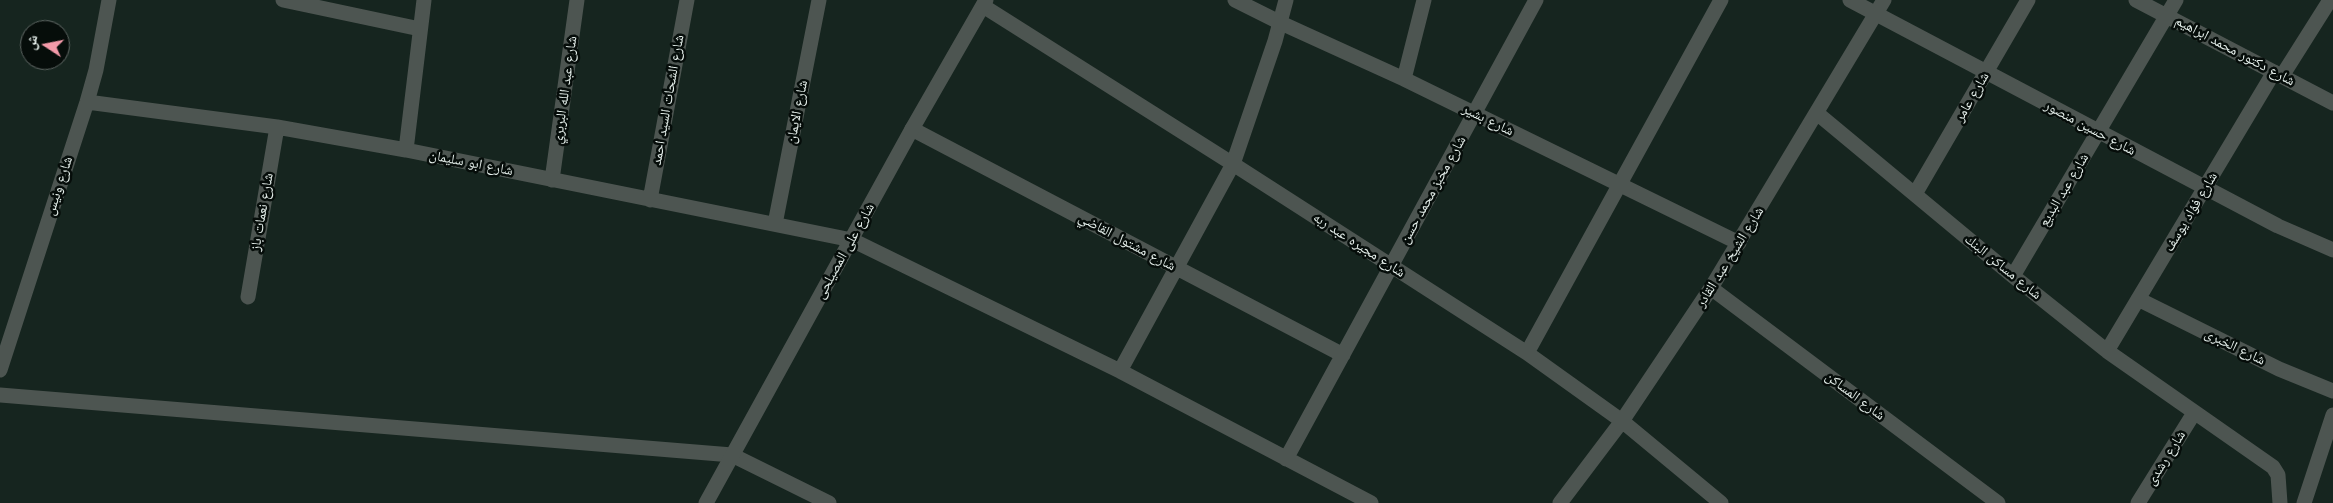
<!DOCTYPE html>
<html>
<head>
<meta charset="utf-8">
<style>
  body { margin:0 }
  #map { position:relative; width:2333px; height:503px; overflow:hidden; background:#16251f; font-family:"Work Sans","Noto Naskh Arabic",sans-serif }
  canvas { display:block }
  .north { position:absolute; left:20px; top:20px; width:50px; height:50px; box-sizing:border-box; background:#060d0a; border:1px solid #5f6764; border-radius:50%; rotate:281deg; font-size:14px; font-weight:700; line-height:20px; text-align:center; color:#e5efeb }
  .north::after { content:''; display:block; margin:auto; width:18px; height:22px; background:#f39aa9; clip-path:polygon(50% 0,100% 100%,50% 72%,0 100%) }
</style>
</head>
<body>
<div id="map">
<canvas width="2333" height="503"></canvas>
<div class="north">ش</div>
</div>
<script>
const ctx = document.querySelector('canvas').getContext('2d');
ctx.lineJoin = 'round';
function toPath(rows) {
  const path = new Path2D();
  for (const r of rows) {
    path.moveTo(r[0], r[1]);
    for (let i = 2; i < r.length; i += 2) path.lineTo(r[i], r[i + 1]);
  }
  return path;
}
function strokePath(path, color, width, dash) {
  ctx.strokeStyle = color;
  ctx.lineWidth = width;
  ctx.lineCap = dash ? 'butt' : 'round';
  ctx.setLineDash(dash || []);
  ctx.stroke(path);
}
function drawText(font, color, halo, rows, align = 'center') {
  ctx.font = font + ' "Work Sans","Noto Naskh Arabic",sans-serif';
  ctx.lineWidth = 5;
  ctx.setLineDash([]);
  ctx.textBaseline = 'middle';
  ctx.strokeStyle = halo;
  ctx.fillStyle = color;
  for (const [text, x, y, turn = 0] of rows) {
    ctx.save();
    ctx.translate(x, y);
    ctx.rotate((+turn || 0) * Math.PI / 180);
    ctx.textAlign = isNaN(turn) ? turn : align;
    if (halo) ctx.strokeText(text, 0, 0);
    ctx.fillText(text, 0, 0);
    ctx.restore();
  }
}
strokePath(toPath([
  [283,0,420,29],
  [1235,0,1281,23,1404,79,1739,243],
  [1850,0,2278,226,2333,250],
  [2136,0,2333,103],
  [983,6,1233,164,1527,353,1622,421,1721,503],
  [2282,76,2330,0],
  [1404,79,1424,0],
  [87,102,277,127,406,150,852,240,1120,371,1371,503],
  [1818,114,2013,276,2107,351,2273,467,2278,475,2280,503],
  [912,129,1343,355],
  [406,150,424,0],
  [552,180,577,0],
  [1915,194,2028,0],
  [650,200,687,0],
  [775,224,819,0],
  [2013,276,2176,0],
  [1711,288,1998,503],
  [248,297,277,127],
  [2138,299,2279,369,2333,391],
  [2107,351,2274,72],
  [1527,353,1721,0],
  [0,370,87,102,96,70,109,0],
  [1120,371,1233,164,1275,41,1286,0],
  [0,395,732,455,829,503],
  [1286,459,1536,0],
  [1560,503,1622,421,1711,288,1884,0],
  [2138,503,2194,413],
  [2304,503,2333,415]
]), '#4d5551', 15);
strokePath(toPath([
  [706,503,912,129,986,0]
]), '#4d5551', 15);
drawText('14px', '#e5efeb', '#060d0a', [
  ["شارع دكتور محمد ابراهيم",2235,51,28],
  ["شارع عبد الله البربري",565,90,-82],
  ["شارع عامر",1972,97,-60],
  ["شارع الشحات السيد احمد",668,100,-80],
  ["شارع الايمان",797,112,-79],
  ["شارع بشير",1488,120,26],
  ["شارع حسين منصور",2090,128,28],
  ["شارع ابو سليمان",471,163,11],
  ["شارع ونيس",59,186,-72],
  ["شارع مخبز محمد حسن",1433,190,-61],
  ["شارع عبد البديع",2064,190,-59],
  ["شارع نعمات باز",262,212,-80],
  ["شارع فؤاد يوسف",2191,212,-59],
  ["شارع مشتول القاضي",1127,242,28],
  ["شارع مجيره عبد ربه",1359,245,33],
  ["شارع على المصيلحى",845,251,-61],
  ["شارع الشيخ عبد القادر",1730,257,-58],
  ["شارع مساكن البنك",2003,267,39],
  ["شارع الخبرى",2235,347,26],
  ["شارع المساكن",1855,396,37],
  ["شارع رشدى",2166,458,-58]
]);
</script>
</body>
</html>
